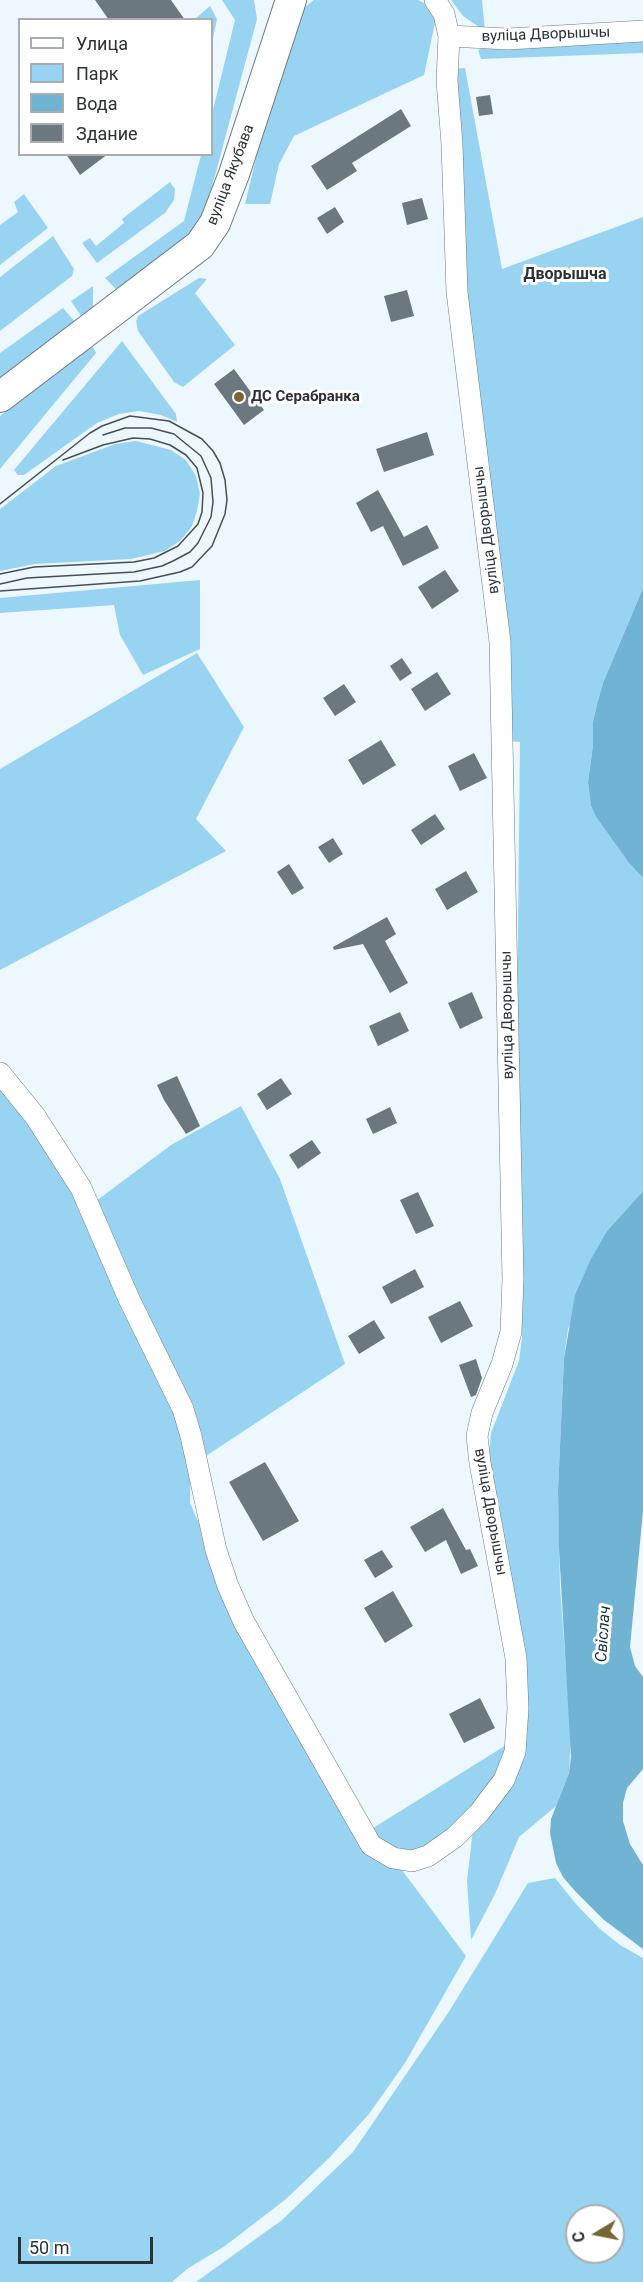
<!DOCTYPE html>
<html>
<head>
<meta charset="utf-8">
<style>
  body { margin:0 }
  #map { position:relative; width:643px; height:2282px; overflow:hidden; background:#ecf8fe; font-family:Roboto,sans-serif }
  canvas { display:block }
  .legend { position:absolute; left:18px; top:18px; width:195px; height:138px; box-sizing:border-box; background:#fff; border:2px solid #aaadae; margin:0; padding:8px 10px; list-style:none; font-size:18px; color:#2b3134 }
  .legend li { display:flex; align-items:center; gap:12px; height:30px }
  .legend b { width:30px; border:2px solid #aaadae }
  .north { position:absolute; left:565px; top:2204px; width:60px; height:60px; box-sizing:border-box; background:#fff; border:2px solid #aaadae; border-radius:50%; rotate:260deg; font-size:16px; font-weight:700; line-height:24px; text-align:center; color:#2b3134 }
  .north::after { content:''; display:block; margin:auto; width:21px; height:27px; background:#756634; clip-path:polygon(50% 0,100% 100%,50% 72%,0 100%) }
  .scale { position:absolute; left:18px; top:2237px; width:135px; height:27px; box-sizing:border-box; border:3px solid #2b3134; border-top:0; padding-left:8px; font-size:18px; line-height:21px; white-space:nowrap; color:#2b3134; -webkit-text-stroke:4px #fff; paint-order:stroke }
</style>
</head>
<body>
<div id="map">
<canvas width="643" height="2282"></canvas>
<ul class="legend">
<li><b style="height:8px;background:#fff"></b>Улица</li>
<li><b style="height:16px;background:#98d4f1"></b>Парк</li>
<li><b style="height:16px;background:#71b3d3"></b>Вода</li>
<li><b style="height:16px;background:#6b797f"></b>Здание</li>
</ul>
<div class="north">С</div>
<div class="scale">50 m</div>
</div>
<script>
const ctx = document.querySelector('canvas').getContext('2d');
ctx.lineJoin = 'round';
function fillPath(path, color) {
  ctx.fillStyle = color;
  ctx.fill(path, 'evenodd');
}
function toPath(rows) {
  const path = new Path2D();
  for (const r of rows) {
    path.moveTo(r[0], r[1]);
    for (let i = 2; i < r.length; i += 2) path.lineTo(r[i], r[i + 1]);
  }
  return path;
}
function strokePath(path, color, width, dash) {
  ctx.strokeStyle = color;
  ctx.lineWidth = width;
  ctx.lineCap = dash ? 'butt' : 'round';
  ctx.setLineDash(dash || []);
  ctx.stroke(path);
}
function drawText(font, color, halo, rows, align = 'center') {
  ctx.font = font + ' Roboto,sans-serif';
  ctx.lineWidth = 6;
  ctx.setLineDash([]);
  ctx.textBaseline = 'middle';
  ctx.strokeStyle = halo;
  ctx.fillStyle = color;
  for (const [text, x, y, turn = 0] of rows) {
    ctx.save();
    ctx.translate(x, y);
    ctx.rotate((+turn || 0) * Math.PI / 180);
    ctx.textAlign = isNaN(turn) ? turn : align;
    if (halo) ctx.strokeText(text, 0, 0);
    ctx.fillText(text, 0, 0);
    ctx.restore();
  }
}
fillPath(toPath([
  [222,0,254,0,257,19,202,224,123,292,116,289,105,278,184,221,201,155,212,154,212,114,235,20],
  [314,0,418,0,424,3,436,18,424,75,294,136,279,164,270,204,245,204,283,45,301,10],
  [451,0,482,0,485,31,463,16],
  [210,6,217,19,212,43,212,20,195,19],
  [643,39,643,53,481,59,478,50,489,46],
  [465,68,502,269,643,217,643,588,603,683,597,704,593,722,593,745,588,782,591,806,596,817,629,863,643,878,643,1191,607,1231,568,1329,564,1358,558,1490,560,1586,571,1738,569,1773,556,1806,519,1837,495,1894,471,1940,467,1881,474,1821,427,1853,395,1852,370,1830,519,1737,488,1466,491,1433,519,1361,522,1338,521,1217,516,1122,520,742,509,741,461,291,453,69],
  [170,182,175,189,174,200,165,213,97,263,82,243,90,238,96,246,124,223,122,219],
  [24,194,48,228,0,265,0,225,18,212,14,202],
  [53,236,74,269,72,276,0,331,0,277],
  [199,278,207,279,195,293,235,345,183,387,174,382,138,331,136,321,138,316],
  [93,286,93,309,83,319,71,301],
  [63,308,76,323,0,378,0,353],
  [122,341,176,414,177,422,161,415,139,411,119,414,97,423,24,475,18,475,14,470],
  [93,347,96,353,0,469,0,416,82,351],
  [136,441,171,450,186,460,196,476,200,494,197,511,192,526,181,540,165,551,131,559,35,564,0,571,0,509,56,466,115,444],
  [200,580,200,649,143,675,120,635,114,605,0,613,0,598],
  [197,653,244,727,196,819,226,851,0,970,0,769],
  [0,1074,96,1201,171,1145,241,1106,280,1179,345,1364,197,1462,191,1451,190,1503,241,1620,371,1844,393,1858,466,1956,405,2063,369,2114,330,2157,286,2199,225,2246,187,2269,172,2282,0,2282],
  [555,1878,576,1904,600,1929,620,1945,643,1958,643,2282,196,2282,282,2220,353,2152,450,2010,528,1883],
  [577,2216,613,2216,613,2252,577,2252]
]), '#98d4f1');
fillPath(toPath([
  [643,588,643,878,629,863,596,817,591,806,588,782,593,745,593,722,597,704,603,683],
  [643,1191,643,1511,630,1647,635,1666,643,1677,643,1769,627,1788,623,1803,623,1821,630,1844,643,1865,643,1949,604,1920,575,1891,563,1877,556,1863,550,1833,551,1819,569,1773,571,1757,559,1549,558,1490,564,1358,575,1295,590,1261,607,1231]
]), '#71b3d3');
fillPath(toPath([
  [95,0,171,0,185,20,109,20],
  [490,95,493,114,479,116,476,97],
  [401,109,411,126,352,163,357,171,327,190,311,166],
  [66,154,108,154,80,175],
  [422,198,428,219,407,225,402,203],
  [335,207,344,222,327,234,317,218],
  [407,290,414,316,391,322,384,296],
  [234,369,264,410,244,425,214,384],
  [427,432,434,455,384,472,376,449],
  [378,490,404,537,427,525,439,548,403,566,383,526,371,532,356,503],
  [445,570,459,591,432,609,418,587],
  [402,658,412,673,400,681,390,666],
  [437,672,451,694,425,711,411,689],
  [344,684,356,702,335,716,323,698],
  [381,740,396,765,363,785,348,760],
  [474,753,487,778,460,791,448,766],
  [435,814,445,829,421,845,411,830],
  [333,838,343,854,329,863,318,847],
  [289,864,304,888,292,895,277,872],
  [466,871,478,892,447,910,435,889],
  [387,917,396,934,385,941,408,983,390,993,363,944,334,950,333,947],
  [472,992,483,1018,460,1029,448,1003],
  [400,1012,409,1031,378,1046,369,1026],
  [177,1076,200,1126,186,1134,164,1100,157,1085],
  [281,1078,292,1094,267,1110,257,1094],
  [390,1107,397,1123,373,1134,366,1119],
  [312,1140,321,1153,298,1169,289,1155],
  [418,1192,434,1226,416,1234,400,1200],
  [415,1269,424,1287,391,1304,382,1287],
  [460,1301,473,1326,441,1343,428,1317],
  [374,1320,385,1338,359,1354,348,1336],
  [476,1359,482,1378,476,1395,471,1397,459,1365],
  [265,1462,299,1521,263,1541,229,1482],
  [443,1508,466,1550,470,1549,478,1566,461,1574,446,1540,425,1552,410,1527],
  [382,1550,393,1567,375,1578,364,1560],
  [393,1591,413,1626,385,1643,364,1608],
  [480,1698,495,1728,464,1743,449,1714]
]), '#6b797f');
const street = toPath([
  [449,36,508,39,643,31],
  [0,1073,35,1116,81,1188,129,1299,183,1409,191,1436,216,1550,228,1586,244,1622,371,1845,393,1858,412,1861,428,1856,455,1837,479,1813,504,1780,515,1752,518,1709,516,1658,480,1463,477,1436,482,1413,502,1364,511,1332,513,1279,500,642,457,292,452,144,447,81,449,36,444,14,435,0]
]);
const secondary = toPath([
  [0,397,200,245,215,223,234,174,291,0]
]);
strokePath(street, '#6c7a81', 22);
strokePath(secondary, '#6c7a81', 32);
strokePath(street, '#fff', 21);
strokePath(secondary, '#fff', 30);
strokePath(toPath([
  [0,504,90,433,102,426,130,416,169,421,202,439,213,451,220,463,225,480,227,500,225,514,212,546,192,567,180,572,140,581,0,591],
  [0,574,34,567,134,562,154,558,178,546,198,524,202,512,203,493,197,468,186,455,170,445,150,439,133,438,103,445,63,460],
  [0,584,27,578,134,572,162,566,173,561,190,552,198,543,211,517,213,502,211,478,201,456,174,434,151,428,125,428,103,435]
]), '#484f53', 1.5);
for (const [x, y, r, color] of [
  [239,397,6,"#756634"]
]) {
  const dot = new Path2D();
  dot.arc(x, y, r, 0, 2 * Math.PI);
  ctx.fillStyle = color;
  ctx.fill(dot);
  strokePath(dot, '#fff', 2);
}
drawText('15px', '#2b3134', '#fff', [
  ["вуліца Дворышчы",546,35,-2],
  ["вуліца Якубава",231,175,-69],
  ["вуліца Дворышчы",487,530,-97],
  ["вуліца Дворышчы",508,1015,-91],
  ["вуліца Дворышчы",490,1512,80]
]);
drawText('bold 15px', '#2b3134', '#fff', [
  ["ДС Серабранка",251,397]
], 'left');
drawText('bold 16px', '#2b3134', '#fff', [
  ["Дворышча",565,275]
]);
drawText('italic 16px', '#133341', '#fff', [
  ["Свіслач",604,1634,-86]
]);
</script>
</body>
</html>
